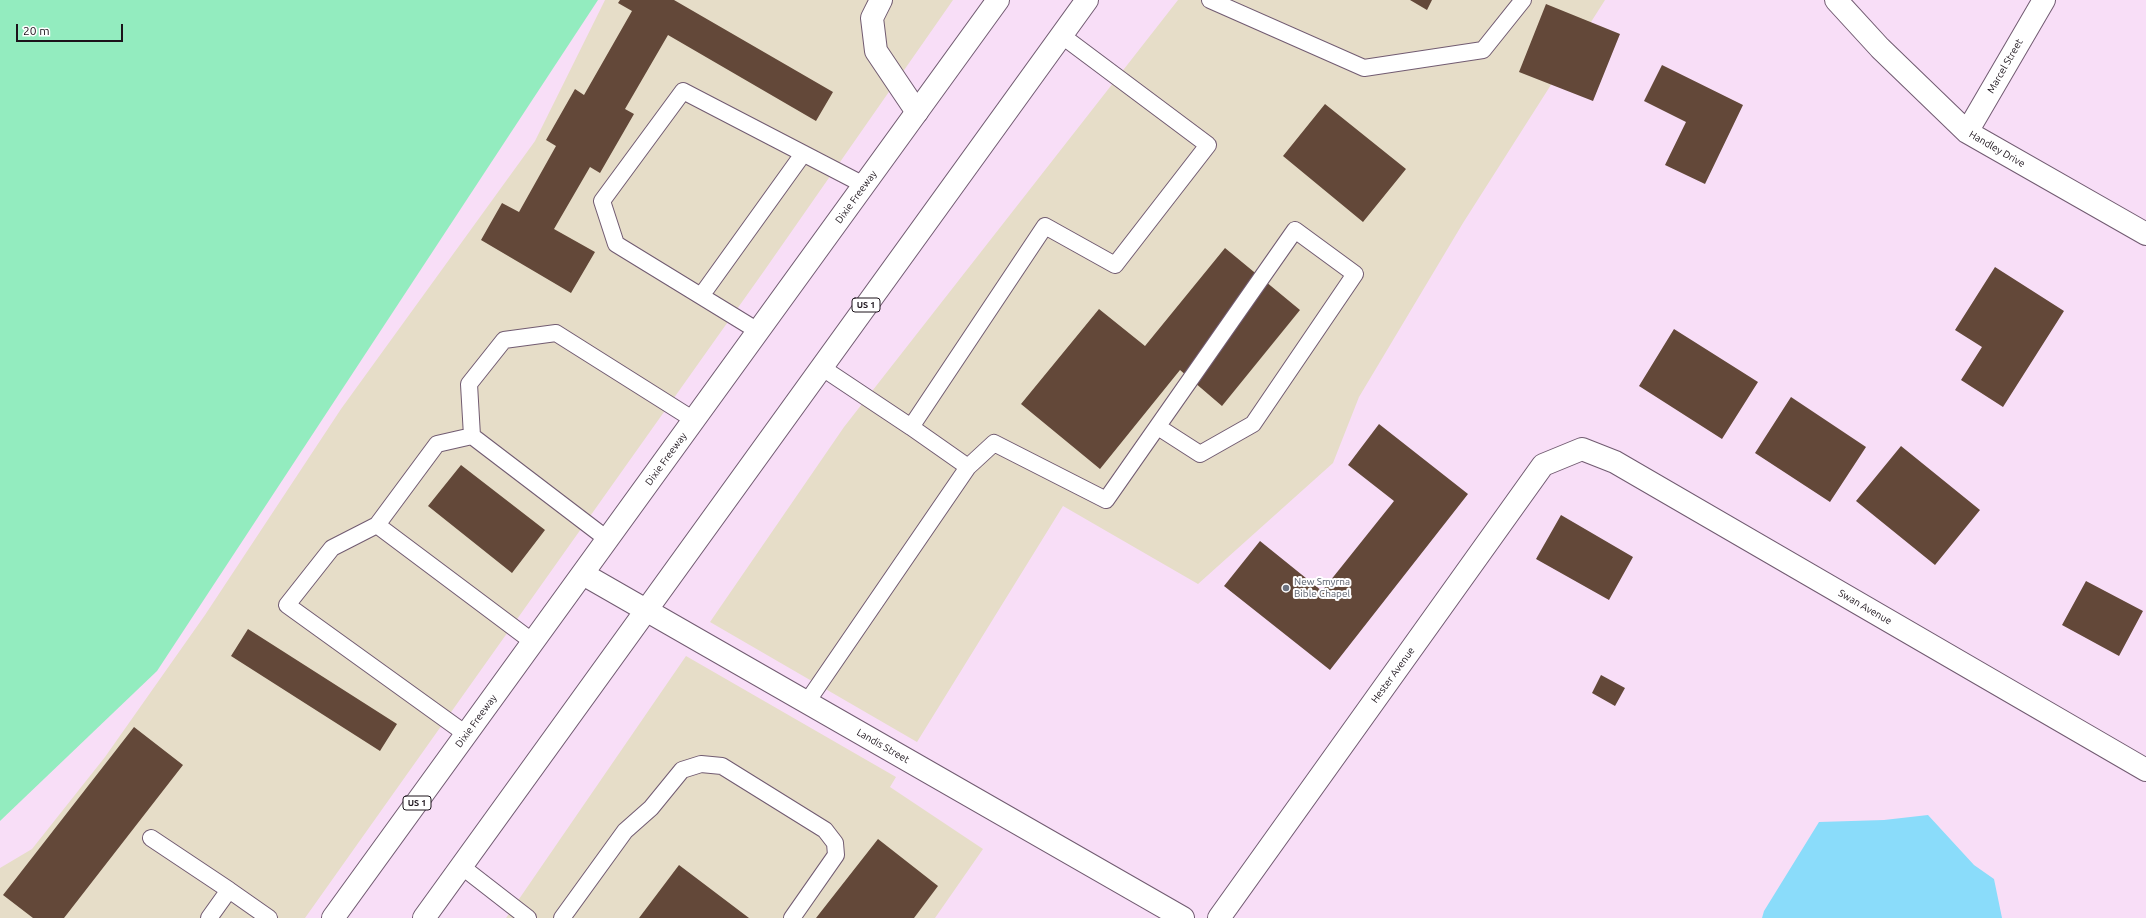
<!DOCTYPE html>
<html>
<head>
<meta charset="utf-8">
<style>
  body { margin:0 }
  #map { position:relative; width:2146px; height:918px; overflow:hidden; background:#f8def7; font-family:Ubuntu,sans-serif }
  canvas { display:block }
  .scale { position:absolute; left:16px; top:24px; width:107px; height:18px; box-sizing:border-box; border:2px solid #1c131b; border-top:0; padding-left:5px; font-size:12px; line-height:14px; white-space:nowrap; color:#1c131b; -webkit-text-stroke:3px #fff; paint-order:stroke }
</style>
</head>
<body>
<div id="map">
<canvas width="2146" height="918"></canvas>
<div class="scale">20 m</div>
</div>
<script>
const ctx = document.querySelector('canvas').getContext('2d');
ctx.lineJoin = 'round';
function fillPath(path, color) {
  ctx.fillStyle = color;
  ctx.fill(path, 'evenodd');
}
function toPath(rows) {
  const path = new Path2D();
  for (const r of rows) {
    path.moveTo(r[0], r[1]);
    for (let i = 2; i < r.length; i += 2) path.lineTo(r[i], r[i + 1]);
  }
  return path;
}
function strokePath(path, color, width, dash) {
  ctx.strokeStyle = color;
  ctx.lineWidth = width;
  ctx.lineCap = dash ? 'butt' : 'round';
  ctx.setLineDash(dash || []);
  ctx.stroke(path);
}
function drawText(font, color, halo, rows, align = 'center') {
  ctx.font = font + ' Ubuntu,sans-serif';
  ctx.lineWidth = 4;
  ctx.setLineDash([]);
  ctx.textBaseline = 'middle';
  ctx.strokeStyle = halo;
  ctx.fillStyle = color;
  for (const [text, x, y, turn = 0] of rows) {
    ctx.save();
    ctx.translate(x, y);
    ctx.rotate((+turn || 0) * Math.PI / 180);
    ctx.textAlign = isNaN(turn) ? turn : align;
    if (halo) ctx.strokeText(text, 0, 0);
    ctx.fillText(text, 0, 0);
    ctx.restore();
  }
}
fillPath(toPath([
  [605,0,953,0,764,271,305,918,0,918,0,868,32,849,105,757,205,615,341,409,535,141],
  [1178,0,1605,0,1463,223,1359,397,1333,463,1198,584,1063,506,917,742,710,622,844,427],
  [686,656,896,777,890,787,983,849,935,918,506,918]
]), '#e6ddc8');
fillPath(toPath([
  [0,0,598,0,157,671,0,821]
]), '#93ecbf');
fillPath(toPath([
  [1928,815,1974,865,1994,879,2002,918,1762,918,1764,911,1819,822,1884,820]
]), '#8adcfa');
fillPath(toPath([
  [620,0,674,0,833,92,816,121,668,35,625,109,634,114,600,173,590,167,554,229,595,252,571,293,481,240,502,203,519,212,556,146,546,140,575,89,584,95,632,11,618,3],
  [1410,0,1432,0,1427,10],
  [1546,4,1620,34,1593,101,1519,72],
  [1662,65,1743,105,1705,184,1665,165,1686,122,1644,101],
  [1325,104,1406,169,1363,222,1283,156],
  [1225,248,1300,310,1222,406,1180,370,1100,469,1021,404,1099,309,1145,346],
  [1995,267,2064,311,2003,407,1961,380,1982,347,1955,330],
  [1674,329,1758,382,1722,439,1639,386],
  [1791,397,1866,447,1830,502,1755,453],
  [1379,424,1468,494,1330,670,1224,586,1260,541,1322,591,1394,501,1348,465],
  [1901,446,1980,510,1935,565,1856,501],
  [461,465,545,530,512,573,428,506],
  [1561,515,1633,557,1609,600,1536,559],
  [2086,581,2143,611,2119,656,2062,625],
  [248,629,397,724,380,751,231,656],
  [1601,675,1625,688,1615,706,1592,693],
  [134,727,183,765,64,918,33,918,3,895],
  [878,839,938,886,914,918,816,918],
  [679,865,749,918,639,918]
]), '#634839');
const lane = toPath([
  [1210,0,1364,68,1483,50,1523,0],
  [701,296,803,154],
  [758,331,616,244,602,201,683,91,864,185],
  [821,367,911,427,1045,226,1115,265,1208,145,1061,35],
  [472,436,607,539],
  [968,467,994,443,1106,500,1295,230,1355,274,1253,424,1200,454,1158,427],
  [377,525,437,444,472,436,469,384,504,340,556,333,694,420],
  [807,702,968,467,911,427],
  [466,734,287,605,332,548,377,525,533,642],
  [151,838,229,890],
  [461,866,528,918],
  [209,918,229,890,269,918],
  [562,918,625,831,651,808,682,770,701,764,722,766,825,830,835,843,836,855,792,918]
]);
const street = toPath([
  [881,0,872,18,876,51,917,112],
  [1836,0,1880,48,1967,132,2146,234],
  [1967,132,2044,0],
  [583,574,1183,918],
  [1219,918,1543,465,1582,449,1615,462,2146,770]
]);
const primary = toPath([
  [333,918,998,0],
  [424,918,1087,0]
]);
strokePath(lane, '#715b71', 18);
strokePath(street, '#715b71', 24);
strokePath(primary, '#715b71', 24);
strokePath(lane, '#fff', 16);
strokePath(street, '#fff', 22);
strokePath(primary, '#fff', 22);
for (const [x, y, r, color] of [
  [1286,588,4,"#6b7280"]
]) {
  const dot = new Path2D();
  dot.arc(x, y, r, 0, 2 * Math.PI);
  ctx.fillStyle = color;
  ctx.fill(dot);
  strokePath(dot, '#fff', 1.5);
}
for (const [x, y, w] of [
  [866,305,28],
  [417,803,28]
]) {
  const box = new Path2D();
  box.roundRect(x - w / 2, y - 7, w, 14, 3);
  ctx.fillStyle = '#fff';
  ctx.fill(box);
  strokePath(box, '#1c131b', 1);
}
drawText('bold 9px', '#1c131b', null, [
  ["US 1",866,305],
  ["US 1",417,803]
]);
drawText('10px', '#1c131b', '#fff', [
  ["Marcel Street",2005,66,-60],
  ["Handley Drive",1997,149,30],
  ["Dixie Freeway",856,197,-54],
  ["Dixie Freeway",666,459,-54],
  ["Swan Avenue",1865,607,30],
  ["Hester Avenue",1393,675,-54],
  ["Dixie Freeway",476,721,-54],
  ["Landis Street",883,746,30]
]);
drawText('10px', '#5b616d', '#fff', [
  ["New Smyrna",1294,582],
  ["Bible Chapel",1294,594]
], 'left');
</script>
</body>
</html>
